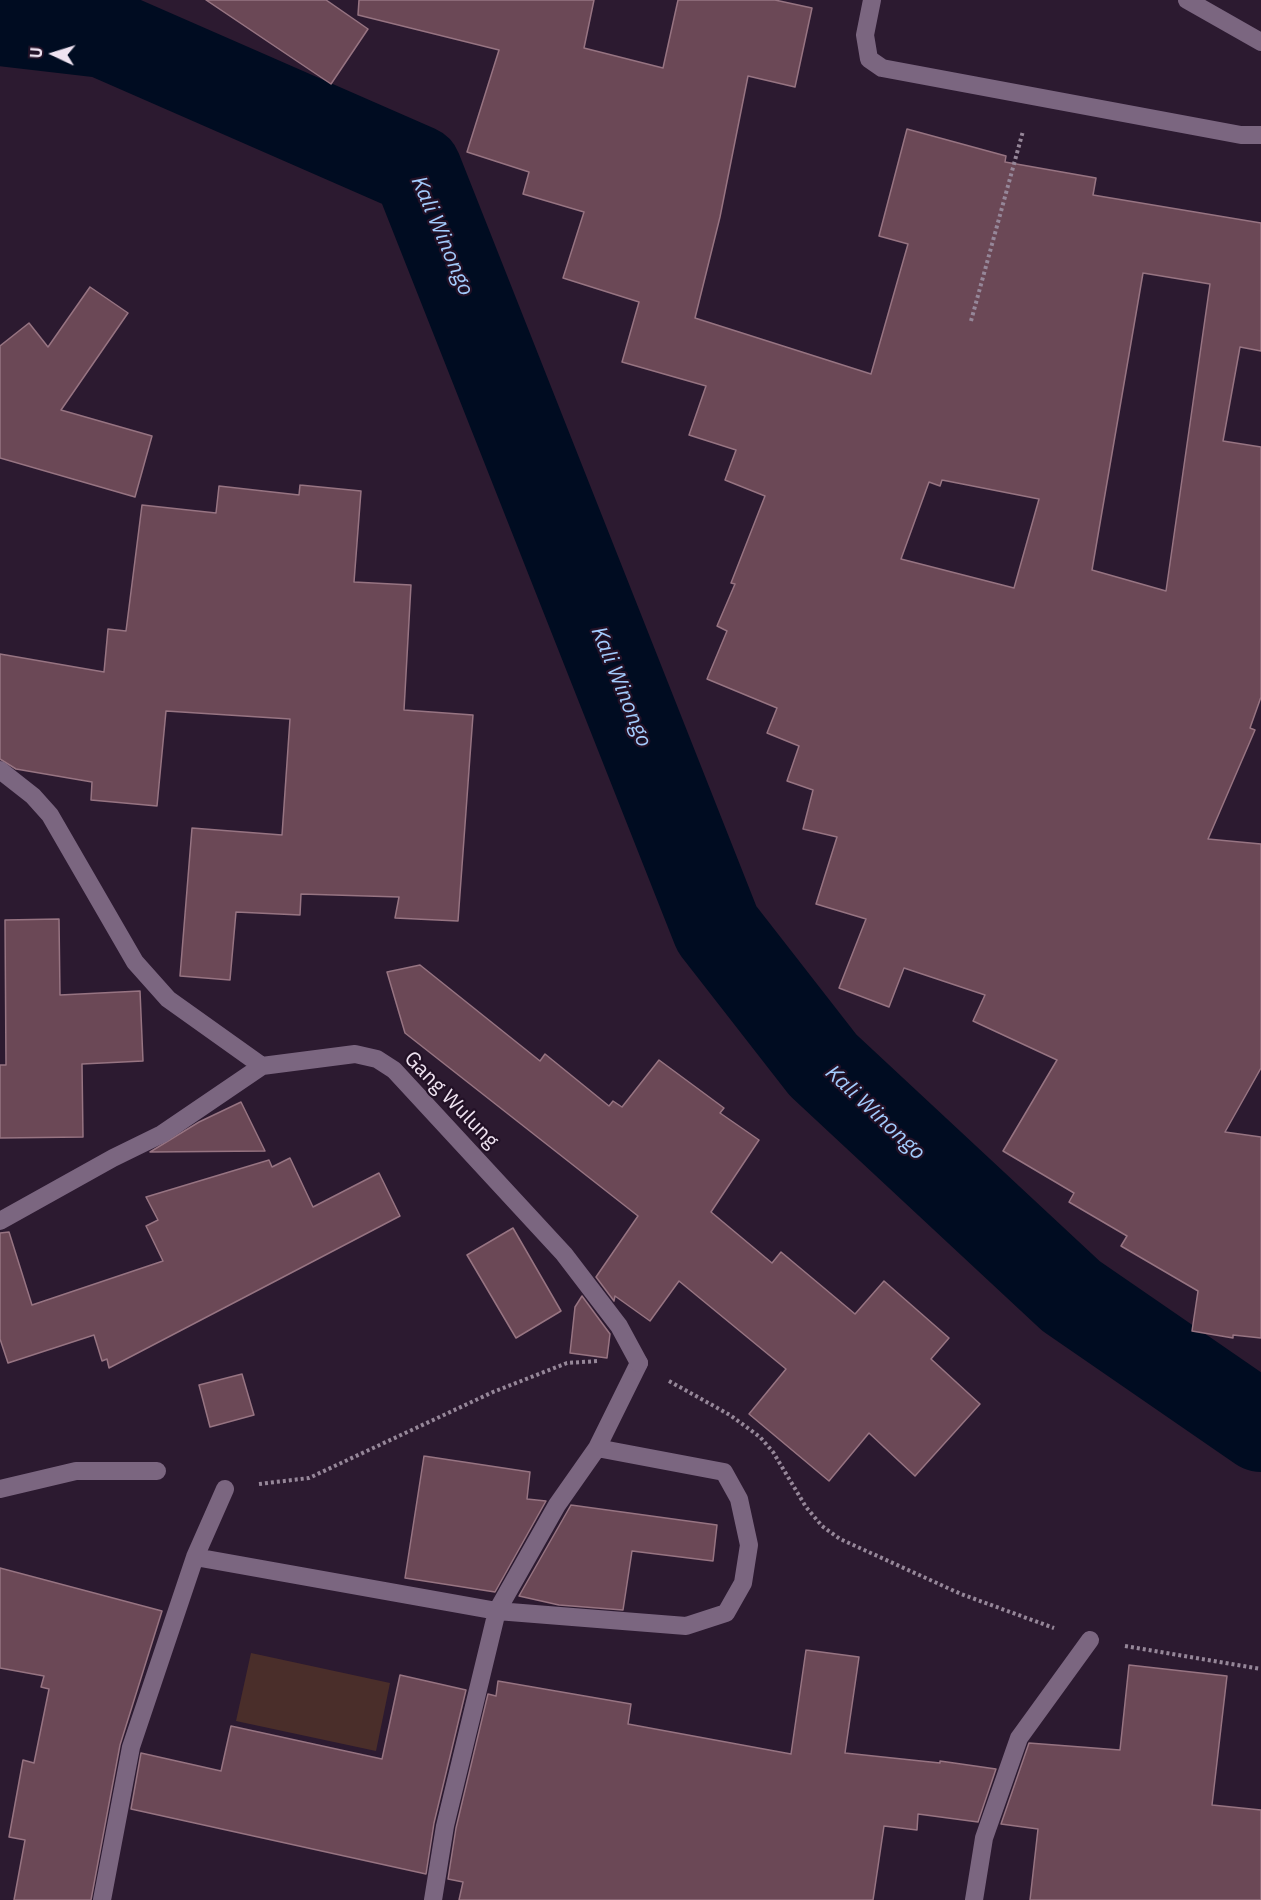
<!DOCTYPE html>
<html>
<head>
<meta charset="utf-8">
<style>
  body { margin:0 }
  #map { position:relative; width:1261px; height:1900px; overflow:hidden; background:#2c1a30; font-family:"IBM Plex Sans",sans-serif }
  canvas { display:block }
  .north { position:absolute; left:24px; top:24px; width:60px; height:60px; -webkit-text-stroke:4px #221126; paint-order:stroke; rotate:274deg; font-size:16px; font-weight:700; line-height:24px; text-align:center; color:#efe3f1 }
  .north::after { content:''; display:block; margin:auto; width:21px; height:27px; background:#efe3f1; clip-path:polygon(50% 0,100% 100%,50% 72%,0 100%) }
</style>
</head>
<body>
<div id="map">
<canvas width="1261" height="1900"></canvas>
<div class="north">U</div>
</div>
<script>
const ctx = document.querySelector('canvas').getContext('2d');
ctx.lineJoin = 'round';
function fillPath(path, color) {
  ctx.fillStyle = color;
  ctx.fill(path, 'evenodd');
}
function toPath(rows) {
  const path = new Path2D();
  for (const r of rows) {
    path.moveTo(r[0], r[1]);
    for (let i = 2; i < r.length; i += 2) path.lineTo(r[i], r[i + 1]);
  }
  return path;
}
function strokePath(path, color, width, dash) {
  ctx.strokeStyle = color;
  ctx.lineWidth = width;
  ctx.lineCap = dash ? 'butt' : 'round';
  ctx.setLineDash(dash || []);
  ctx.stroke(path);
}
function drawText(font, color, halo, rows, align = 'center') {
  ctx.font = font + ' "IBM Plex Sans",sans-serif';
  ctx.lineWidth = 4.5;
  ctx.setLineDash([]);
  ctx.textBaseline = 'middle';
  ctx.strokeStyle = halo;
  ctx.fillStyle = color;
  for (const [text, x, y, turn = 0] of rows) {
    ctx.save();
    ctx.translate(x, y);
    ctx.rotate((+turn || 0) * Math.PI / 180);
    ctx.textAlign = isNaN(turn) ? turn : align;
    if (halo) ctx.strokeText(text, 0, 0);
    ctx.fillText(text, 0, 0);
    ctx.restore();
  }
}
fillPath(toPath([
  [251,1653,390,1683,376,1751,236,1721]
]), '#4a2e2a');
strokePath(toPath([
  [0,21,104,33,417,170,717,929,823,1065,1071,1296,1261,1427]
]), '#000c21', 90);
const building = toPath([
  [206,0,326,0,368,29,331,84,206,0],
  [359,0,594,0,584,48,663,68,678,0,775,0,812,8,795,87,748,76,720,217,695,318,871,374,908,244,879,236,907,129,1006,156,1005,162,1096,178,1093,195,1261,223,1261,351,1240,347,1223,441,1261,447,1261,697,1250,728,1255,730,1208,839,1261,844,1261,1068,1225,1132,1261,1137,1261,1338,1233,1335,1233,1338,1192,1331,1198,1291,1121,1246,1127,1236,1069,1202,1074,1193,1003,1151,1057,1060,973,1021,985,995,904,968,889,1007,839,988,866,919,816,904,837,837,803,829,813,790,787,781,799,746,767,733,777,708,707,679,727,631,717,626,735,584,731,583,765,496,725,480,736,450,689,435,706,386,622,362,639,302,563,278,584,212,523,194,529,172,467,152,499,50,358,15,359,0],
  [1143,273,1210,284,1166,591,1092,570,1143,273],
  [942,480,1039,499,1014,588,901,559,929,482,940,486,942,480],
  [90,287,128,313,61,410,152,436,135,497,0,458,0,346,29,323,48,347,90,287],
  [300,485,361,491,354,582,411,585,404,710,473,715,458,921,395,918,399,897,301,894,300,915,236,912,230,980,180,976,192,828,282,835,290,719,166,711,157,806,91,800,92,782,16,769,0,759,0,654,104,672,108,629,126,631,142,505,216,513,219,486,299,495,300,485],
  [59,919,60,995,140,991,143,1061,82,1064,83,1137,0,1138,0,1065,6,1065,5,920,59,919],
  [420,965,540,1061,545,1054,609,1106,613,1101,622,1107,659,1060,724,1108,720,1113,759,1140,711,1212,772,1263,781,1252,855,1314,884,1281,949,1338,931,1359,980,1404,915,1476,869,1433,829,1481,749,1414,786,1369,679,1281,650,1321,615,1296,614,1301,596,1277,638,1216,405,1033,387,972,420,965],
  [241,1102,265,1151,150,1152,199,1122,241,1102],
  [290,1158,313,1207,379,1173,400,1216,109,1368,107,1359,102,1361,94,1335,8,1363,0,1339,0,1233,9,1232,32,1305,163,1261,146,1226,158,1220,146,1197,269,1160,272,1167,290,1158],
  [513,1228,561,1311,516,1338,467,1255,513,1228],
  [582,1296,610,1334,607,1358,570,1353,575,1307,582,1296],
  [242,1374,254,1415,210,1427,199,1385,242,1374],
  [424,1456,530,1472,527,1499,546,1501,495,1592,405,1578,424,1456],
  [571,1505,717,1525,713,1561,632,1551,623,1610,559,1605,519,1596,571,1505],
  [0,1568,162,1611,120,1745,91,1900,14,1900,25,1840,9,1837,23,1760,34,1763,49,1689,41,1687,44,1676,0,1668,0,1568],
  [806,1650,859,1657,845,1753,940,1763,940,1761,996,1769,978,1822,918,1814,917,1830,884,1826,873,1900,459,1900,463,1882,448,1879,456,1828,488,1694,496,1696,498,1681,631,1704,628,1724,791,1754,806,1650],
  [1129,1665,1227,1676,1212,1805,1261,1810,1261,1900,1030,1900,1038,1829,1001,1824,1029,1743,1120,1750,1129,1665],
  [400,1675,466,1690,434,1823,426,1874,131,1809,141,1753,221,1771,231,1726,382,1759,400,1675]
]);
fillPath(building, '#6b4856');
strokePath(building, '#977482', 1.5);
strokePath(toPath([
  [971,321,1023,131],
  [669,1381,730,1415,760,1437,773,1452,806,1507,822,1526,840,1539,961,1594,1054,1628],
  [259,1484,309,1478,493,1392,567,1363,598,1361],
  [1125,1646,1261,1669]
]), '#968799', 4, [3, 3]);
strokePath(toPath([
  [0,1489,76,1471,157,1471],
  [195,1557,497,1611,686,1626,726,1613,743,1583,749,1545,739,1499,724,1472,597,1448],
  [102,1900,131,1747,195,1557,225,1489],
  [433,1900,445,1826,497,1611,557,1505,597,1448,639,1363]
]), '#7b6680', 18);
strokePath(toPath([
  [872,0,865,35,869,59,882,68,1241,135,1261,135],
  [0,770,33,796,50,815,135,962,168,999,262,1066],
  [0,1221,113,1158,162,1134,262,1066,355,1054,377,1059,394,1070,564,1254,619,1326,639,1363],
  [974,1900,984,1838,1019,1738,1090,1640]
]), '#7b6680', 18);
strokePath(toPath([
  [1187,0,1261,42]
]), '#7b6680', 18);
drawText('21px', '#efe3f1', '#221126', [
  ["Gang Wulung",451,1100,46]
]);
drawText('italic 22px', '#a3cbfc', '#221126', [
  ["Kali Winongo",442,236,67],
  ["Kali Winongo",621,687,68],
  ["Kali Winongo",875,1113,43]
]);
</script>
</body>
</html>
